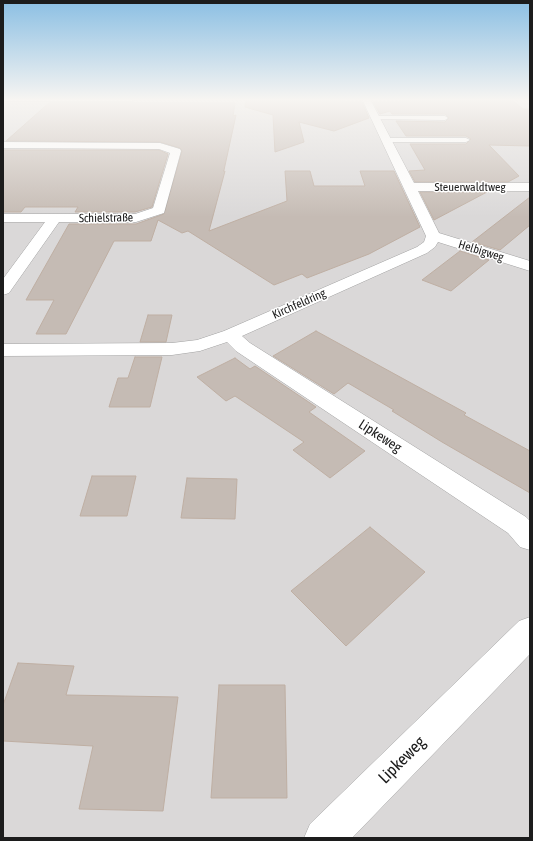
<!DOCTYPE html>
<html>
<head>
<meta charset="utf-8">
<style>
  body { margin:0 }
  #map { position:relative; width:533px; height:841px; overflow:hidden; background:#ede9e1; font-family:"Asap Condensed",sans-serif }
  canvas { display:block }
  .frame { position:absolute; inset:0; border:4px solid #1c1c1c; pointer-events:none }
</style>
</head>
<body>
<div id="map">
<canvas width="533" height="841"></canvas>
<div class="frame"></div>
</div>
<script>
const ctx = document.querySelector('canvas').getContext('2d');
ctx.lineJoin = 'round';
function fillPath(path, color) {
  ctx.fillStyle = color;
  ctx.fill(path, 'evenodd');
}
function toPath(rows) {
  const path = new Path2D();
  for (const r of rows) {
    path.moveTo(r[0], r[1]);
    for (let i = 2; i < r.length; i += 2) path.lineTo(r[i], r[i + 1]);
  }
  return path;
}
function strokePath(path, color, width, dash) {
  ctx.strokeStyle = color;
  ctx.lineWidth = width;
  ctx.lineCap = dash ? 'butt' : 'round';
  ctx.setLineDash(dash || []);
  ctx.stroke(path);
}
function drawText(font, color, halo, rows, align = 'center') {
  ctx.font = font + ' "Asap Condensed",sans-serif';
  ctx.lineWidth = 3;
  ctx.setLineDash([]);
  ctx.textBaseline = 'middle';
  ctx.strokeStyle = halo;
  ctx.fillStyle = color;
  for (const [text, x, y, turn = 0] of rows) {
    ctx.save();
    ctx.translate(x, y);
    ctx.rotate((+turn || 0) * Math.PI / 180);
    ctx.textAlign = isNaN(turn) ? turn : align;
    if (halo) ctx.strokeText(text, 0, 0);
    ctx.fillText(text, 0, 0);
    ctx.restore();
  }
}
fillPath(toPath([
  [3,99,530,99,530,838,3,838]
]), '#dad8d8');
const building = toPath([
  [246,99,335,99,348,102,362,102,369,118,334,131,299,122,304,142,275,152,273,115,245,107,246,99],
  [402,99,511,99,523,109,530,109,530,146,489,145,519,176,508,182,415,182,409,171,425,170,410,144,466,144,471,139,466,136,406,136,396,121,445,122,449,118,445,114,392,114,390,111,380,114,373,102,403,102,402,99],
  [50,102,235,103,233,116,236,115,224,170,223,171,225,171,209,231,287,201,285,171,310,171,314,186,365,186,360,171,394,171,420,227,369,254,307,278,302,274,274,285,188,231,182,233,158,220,151,241,114,241,66,334,36,334,54,300,26,300,69,224,136,224,164,214,182,151,180,148,160,142,6,141,50,102],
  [3,150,159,150,168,154,152,207,135,212,75,212,78,207,25,207,21,212,3,212,3,150],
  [420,192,487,192,434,220,420,192],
  [530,197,530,225,500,250,472,242,530,197],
  [460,251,489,260,451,291,422,280,460,251],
  [148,315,172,315,166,342,140,342,148,315],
  [316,331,422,389,466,413,464,415,530,451,530,493,442,442,392,411,394,410,348,383,334,394,273,356,316,331],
  [135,357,162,357,150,407,109,407,118,378,128,378,135,357],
  [235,358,250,369,255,366,316,407,309,412,365,451,330,478,293,450,304,442,235,396,226,401,197,377,235,358],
  [92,476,136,476,127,516,80,516,92,476],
  [187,478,237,479,235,519,181,518,187,478],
  [370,527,425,572,346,646,291,591,370,527],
  [18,663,74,666,66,695,178,697,163,811,79,809,93,746,3,741,3,705,18,663],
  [219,685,285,685,287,798,211,798,219,685]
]);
fillPath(building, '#c5bbb4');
strokePath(building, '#bfafa3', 1);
const lane = toPath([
  [375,116,445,116,448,118,445,120,373,119,373,117,375,116],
  [384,138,466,138,470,140,466,142,387,142,383,140,384,138]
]);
const street = toPath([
  [3,99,136,99,132,101,3,101,3,99],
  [362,99,370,99,414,183,530,183,530,191,418,191,439,233,530,261,530,271,438,242,435,247,427,253,242,336,250,343,526,517,530,521,530,550,520,547,508,533,236,351,227,342,200,351,172,355,3,356,3,344,172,343,197,340,224,331,417,247,424,242,426,236,362,99],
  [3,142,160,143,180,149,181,151,164,213,136,222,59,222,9,293,3,295,3,279,45,222,3,222,3,214,135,214,153,208,170,153,159,149,3,148,3,142],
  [530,617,530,654,352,838,304,838,310,824,519,621,530,617]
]);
strokePath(lane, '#a3a3a3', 1);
strokePath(street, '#a3a3a3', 1);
fillPath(lane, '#fff');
fillPath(street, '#fff');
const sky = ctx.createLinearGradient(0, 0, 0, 217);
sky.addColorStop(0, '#8bbfe3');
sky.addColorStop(0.46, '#f7f5f2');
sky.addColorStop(1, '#f7f5f200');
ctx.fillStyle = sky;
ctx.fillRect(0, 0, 533, 217);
drawText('12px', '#1c1c1c', '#fff', [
  ["Steuerwaldtweg",470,187],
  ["Schielstraße",106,218,-1],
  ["Helbigweg",481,251,17],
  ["Kirchfeldring",299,304,-24]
]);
drawText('14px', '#1c1c1c', '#fff', [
  ["Lipkeweg",380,436,33]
]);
drawText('17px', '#1c1c1c', '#fff', [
  ["Lipkeweg",402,760,-45]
]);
</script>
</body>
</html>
